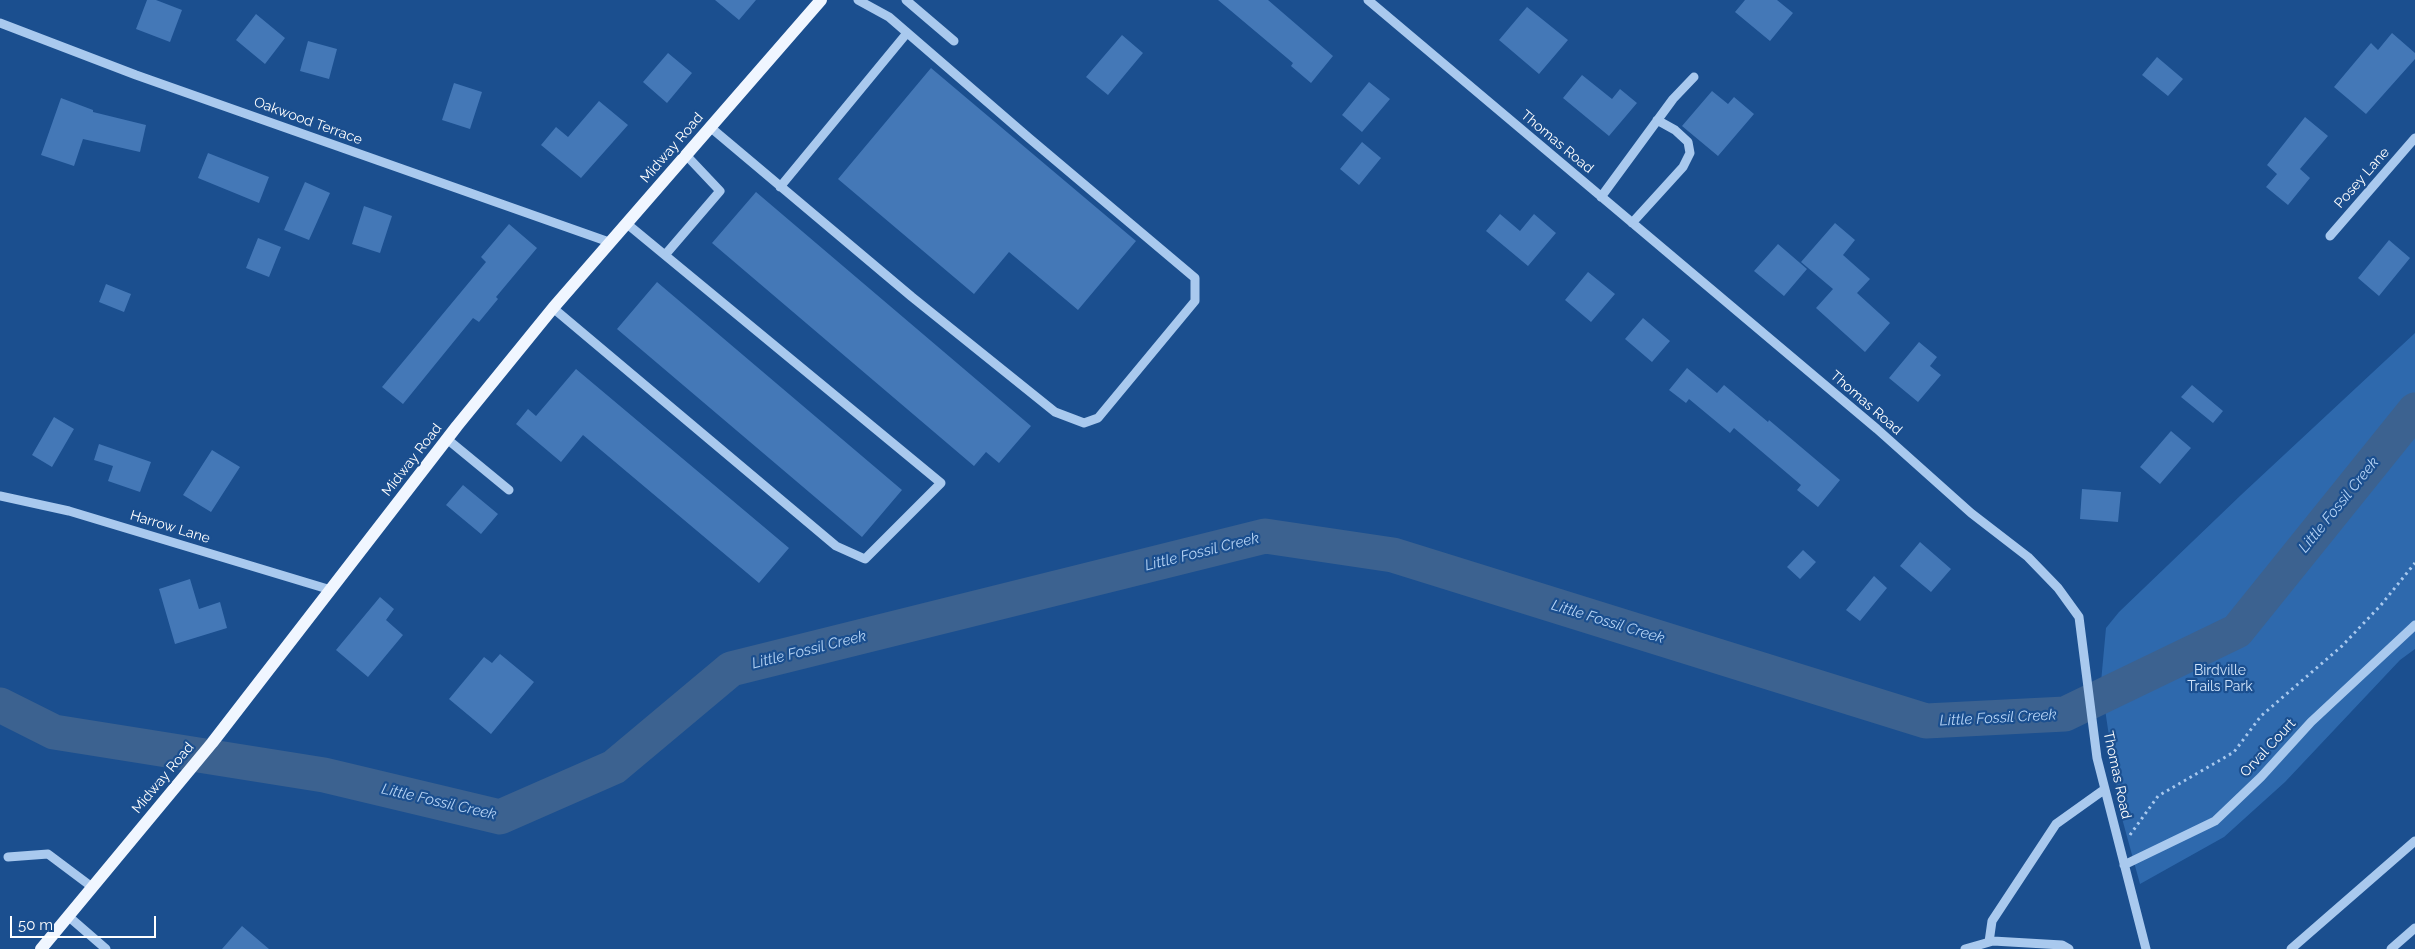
<!DOCTYPE html>
<html>
<head>
<meta charset="utf-8">
<style>
  body { margin:0 }
  #map { position:relative; width:2415px; height:949px; overflow:hidden; background:#1b4f8f; font-family:Raleway,sans-serif }
  canvas { display:block }
  .scale { position:absolute; left:10px; top:916px; width:146px; height:22px; box-sizing:border-box; border:2px solid #fff; border-top:0; padding-left:6px; font-size:15px; line-height:18px; white-space:nowrap; color:#fff; -webkit-text-stroke:4px #1b4f8f; paint-order:stroke }
</style>
</head>
<body>
<div id="map">
<canvas width="2415" height="949"></canvas>
<div class="scale">50 m</div>
</div>
<script>
const ctx = document.querySelector('canvas').getContext('2d');
ctx.lineJoin = 'round';
function fillPath(path, color) {
  ctx.fillStyle = color;
  ctx.fill(path, 'evenodd');
}
function toPath(rows) {
  const path = new Path2D();
  for (const r of rows) {
    path.moveTo(r[0], r[1]);
    for (let i = 2; i < r.length; i += 2) path.lineTo(r[i], r[i + 1]);
  }
  return path;
}
function strokePath(path, color, width, dash) {
  ctx.strokeStyle = color;
  ctx.lineWidth = width;
  ctx.lineCap = dash ? 'butt' : 'round';
  ctx.setLineDash(dash || []);
  ctx.stroke(path);
}
function drawText(font, color, halo, rows, align = 'center') {
  ctx.font = font + ' Raleway,sans-serif';
  ctx.lineWidth = 4.5;
  ctx.setLineDash([]);
  ctx.textBaseline = 'middle';
  ctx.strokeStyle = halo;
  ctx.fillStyle = color;
  for (const [text, x, y, turn = 0] of rows) {
    ctx.save();
    ctx.translate(x, y);
    ctx.rotate((+turn || 0) * Math.PI / 180);
    ctx.textAlign = isNaN(turn) ? turn : align;
    if (halo) ctx.strokeText(text, 0, 0);
    ctx.fillText(text, 0, 0);
    ctx.restore();
  }
}
fillPath(toPath([
  [2415,333,2415,649,2400,660,2285,782,2224,837,2140,884,2120,811,2101,682,2106,628,2119,612,2241,495]
]), '#2e69ad');
strokePath(toPath([
  [0,705,54,732,324,775,500,817,614,767,731,669,1265,536,1393,555,1926,721,2065,714,2237,631,2415,410]
]), '#3c6290', 35);
fillPath(toPath([
  [147,0,156,0,182,10,170,42,136,29],
  [715,0,756,0,739,20],
  [1218,0,1268,0,1333,56,1311,83,1291,66,1293,63],
  [1745,0,1777,0,1793,13,1770,41,1735,12],
  [1527,7,1568,40,1539,74,1499,40],
  [256,14,285,38,265,64,236,40],
  [2392,33,2415,53,2415,59,2366,114,2334,87,2371,43,2378,50],
  [1122,35,1143,53,1108,95,1086,77],
  [308,41,337,49,329,79,300,71],
  [668,53,692,73,667,103,643,82],
  [2157,57,2183,79,2168,96,2142,75],
  [931,68,1136,241,1078,310,1009,252,974,294,838,179],
  [1582,75,1612,99,1620,89,1637,103,1609,136,1563,98],
  [1369,82,1390,99,1362,132,1342,115],
  [454,83,482,92,470,129,442,120],
  [1712,91,1728,104,1734,97,1754,114,1718,156,1682,126],
  [61,98,93,110,93,112,146,125,140,152,83,139,74,166,41,155],
  [599,101,628,125,581,178,541,145,556,127,568,137],
  [2305,117,2328,136,2300,169,2310,178,2288,205,2266,187,2277,174,2267,165],
  [1362,142,1381,158,1359,185,1340,169],
  [208,153,269,177,259,203,198,178],
  [305,182,330,193,309,240,284,230],
  [756,192,1031,426,999,463,986,452,974,466,712,243],
  [364,206,392,216,380,253,352,244],
  [1500,214,1520,231,1534,214,1556,233,1528,266,1486,231],
  [1835,223,1855,240,1843,255,1870,279,1857,293,1890,323,1865,352,1816,308,1833,289,1801,262],
  [509,224,537,248,496,297,498,299,479,322,473,318,403,404,382,387,486,262,481,257],
  [258,238,281,247,269,277,246,268],
  [2389,240,2410,258,2379,296,2358,278],
  [1778,244,1807,269,1784,296,1754,271],
  [1588,272,1615,294,1591,322,1565,300],
  [657,282,902,490,862,537,617,329],
  [106,284,131,294,124,312,99,302],
  [1643,318,1670,341,1652,362,1625,339],
  [1919,342,1937,357,1930,366,1941,375,1918,402,1889,378],
  [1687,368,1717,393,1724,385,1768,422,1769,420,1840,480,1818,507,1797,490,1801,485,1734,428,1730,433,1689,399,1686,403,1669,390],
  [576,369,789,548,759,583,583,435,561,462,516,424,528,409,536,416],
  [2192,385,2223,411,2213,423,2181,397],
  [54,417,74,429,52,467,32,455],
  [2171,431,2191,448,2160,484,2140,467],
  [99,444,151,462,140,492,108,481,113,466,94,460],
  [212,450,240,467,211,512,183,495],
  [463,485,498,514,481,534,446,505],
  [2082,489,2121,492,2118,522,2080,519],
  [1920,542,1951,569,1931,592,1900,566],
  [1803,550,1816,562,1800,579,1787,567],
  [1874,576,1887,588,1860,621,1846,610],
  [190,579,199,609,220,602,227,628,175,644,159,589],
  [380,597,394,609,386,620,403,635,368,677,336,650],
  [500,654,534,682,491,734,449,699,484,657,492,663],
  [242,926,269,949,222,949]
]), '#4478b7');
strokePath(toPath([
  [2130,835,2158,796,2234,752,2261,716,2342,646,2381,605,2415,563]
]), '#a9c9ee', 3, [2.5, 4]);
strokePath(toPath([
  [906,0,954,41],
  [1368,0,1877,429,1971,513,2028,557,2058,588,2079,617,2097,758,2146,949],
  [0,23,136,75,609,242],
  [710,127,912,297,1055,412,1084,423,1098,418,1195,301,1195,278,1029,138,889,17,858,0],
  [780,187,907,33],
  [1601,197,1673,99,1694,77],
  [1632,223,1683,167,1690,153,1688,142,1675,130,1657,120],
  [2330,236,2415,138],
  [665,255,720,191,686,155],
  [553,308,836,546,865,559,941,483,626,223],
  [447,439,509,490],
  [0,496,69,511,331,590],
  [8,857,48,854,92,887],
  [2124,865,2215,821,2261,777,2311,722,2415,625],
  [68,916,106,949],
  [1989,942,1992,921,2056,824,2105,789],
  [1965,949,1993,941,2062,945,2069,949],
  [2291,949,2415,841],
  [2391,949,2415,928]
]), '#a9c9ee', 9);
strokePath(toPath([
  [41,949,212,743,457,426,553,308,821,0]
]), '#f0f6ff', 12);
drawText('14px', '#fff', '#1b4f8f', [
  ["Oakwood Terrace",308,121,20],
  ["Thomas Road",1557,142,40],
  ["Midway Road",672,148,-49],
  ["Posey Lane",2362,178,-49],
  ["Thomas Road",1866,403,41],
  ["Midway Road",412,460,-52],
  ["Harrow Lane",170,527,17],
  ["Orval Court",2268,748,-47],
  ["Thomas Road",2117,775,78],
  ["Midway Road",163,778,-50]
]);
drawText('14px', '#cfe3fa', '#1b4f8f', [
  ["Birdville",2220,671],
  ["Trails Park",2220,687]
]);
drawText('italic 15px', '#b5d3f5', '#1b4f8f', [
  ["Little Fossil Creek",2339,505,-51],
  ["Little Fossil Creek",1202,552,-14],
  ["Little Fossil Creek",1608,622,17],
  ["Little Fossil Creek",809,650,-14],
  ["Little Fossil Creek",1998,718,-3],
  ["Little Fossil Creek",439,802,13]
]);
</script>
</body>
</html>
